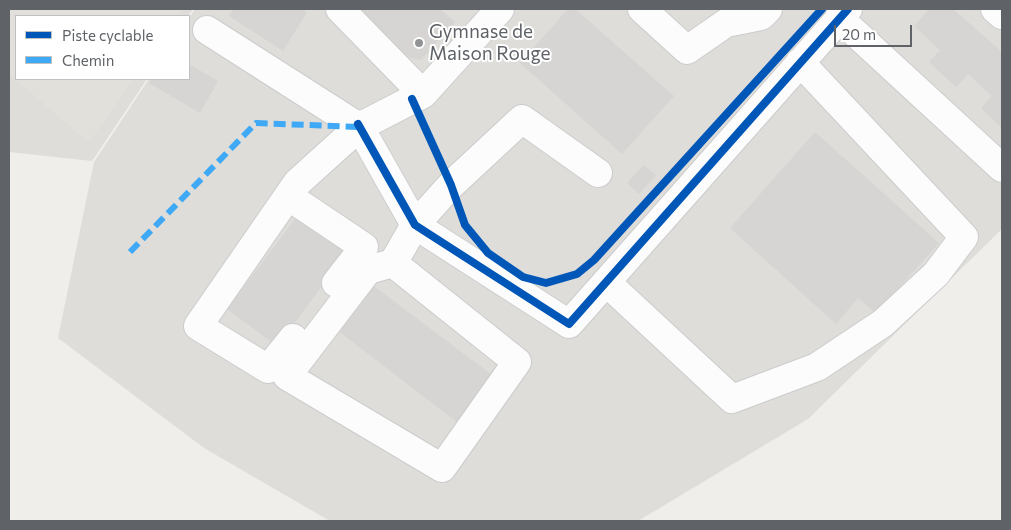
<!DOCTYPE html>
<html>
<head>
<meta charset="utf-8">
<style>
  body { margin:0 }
  #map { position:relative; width:1011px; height:530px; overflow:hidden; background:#efeeea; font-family:Commissioner,sans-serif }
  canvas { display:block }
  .frame { position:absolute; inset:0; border:10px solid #5f6368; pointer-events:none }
  .legend { position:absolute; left:15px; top:15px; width:175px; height:65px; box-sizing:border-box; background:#fff; border:1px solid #bfc1c3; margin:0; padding:6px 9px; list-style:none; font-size:15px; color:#5f6368 }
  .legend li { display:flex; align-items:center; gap:10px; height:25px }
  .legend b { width:25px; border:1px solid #bfc1c3 }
  .scale { position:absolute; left:834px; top:25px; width:78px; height:22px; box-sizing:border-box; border:2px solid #5f6368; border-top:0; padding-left:6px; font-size:15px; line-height:18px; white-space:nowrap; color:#5f6368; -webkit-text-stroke:4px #fff; paint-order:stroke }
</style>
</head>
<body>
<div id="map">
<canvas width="1011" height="530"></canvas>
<div class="frame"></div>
<ul class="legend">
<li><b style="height:6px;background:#0057b8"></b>Piste cyclable</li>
<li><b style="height:6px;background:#3fa9f5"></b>Chemin</li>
</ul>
<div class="scale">20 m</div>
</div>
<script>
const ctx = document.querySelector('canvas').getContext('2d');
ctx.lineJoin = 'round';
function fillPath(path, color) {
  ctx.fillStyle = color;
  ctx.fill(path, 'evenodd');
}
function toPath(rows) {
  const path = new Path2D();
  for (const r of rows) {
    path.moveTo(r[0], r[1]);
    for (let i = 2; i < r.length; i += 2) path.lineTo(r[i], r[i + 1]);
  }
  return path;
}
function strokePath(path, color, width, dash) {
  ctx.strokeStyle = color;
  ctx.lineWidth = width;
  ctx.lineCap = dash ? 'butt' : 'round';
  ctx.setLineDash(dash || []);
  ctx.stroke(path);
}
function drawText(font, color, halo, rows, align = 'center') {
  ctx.font = font + ' Commissioner,sans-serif';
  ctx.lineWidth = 4;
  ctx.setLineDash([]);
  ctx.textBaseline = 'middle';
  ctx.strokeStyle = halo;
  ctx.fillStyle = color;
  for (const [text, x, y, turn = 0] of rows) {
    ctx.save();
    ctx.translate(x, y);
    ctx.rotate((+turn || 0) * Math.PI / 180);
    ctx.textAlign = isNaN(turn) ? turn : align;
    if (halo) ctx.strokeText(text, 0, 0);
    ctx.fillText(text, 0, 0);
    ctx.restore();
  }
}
fillPath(toPath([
  [9,9,193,9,188,16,16,16,16,79,147,79,92,161,9,152],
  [195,9,1002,9,1002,229,808,419,638,521,330,521,204,448,58,338,94,162,149,79,189,79,189,18]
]), '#dfddda');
fillPath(toPath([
  [9,9,182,9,177,16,16,16,16,79,133,79,89,143,9,74]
]), '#e2e0da');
fillPath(toPath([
  [233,9,302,9,307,12,283,51,229,16],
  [353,9,440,9,455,22,421,60,394,54],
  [568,9,575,9,674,96,622,154,520,63],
  [929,9,953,9,1002,52,1002,128,981,108,992,96,968,74,956,87,929,62,940,50,914,26],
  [189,64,218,81,200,113,149,83,151,79,189,79],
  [815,132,939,243,876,313,858,298,836,324,730,228],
  [644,165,656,175,639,194,627,183],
  [298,215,347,253,277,346,227,309],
  [371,284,496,378,462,426,337,330]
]), '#d6d5d3');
const minor = toPath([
  [340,9,423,94],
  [642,9,687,50,726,23,761,16,768,9],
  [995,9,1002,15],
  [839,18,1002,168],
  [207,30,359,127],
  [358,124,415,225,569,324,848,9],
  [288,196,364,247,336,283],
  [393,263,368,270,287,376,442,468,517,362,393,263,415,225,451,185,522,119,598,173],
  [606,282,732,399,817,367,883,323,936,274,964,237,800,62],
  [293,338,268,369,198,326,297,183,359,127,423,94,500,9]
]);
strokePath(minor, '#cbcccc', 30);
strokePath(minor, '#fdfcfc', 28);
strokePath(toPath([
  [130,252,256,123,359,127]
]), '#3fa9f5', 6, [12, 6]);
strokePath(toPath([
  [412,99,451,185,465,225,488,253,523,277,546,283,577,274,594,260,822,9],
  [358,124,415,225,569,324,848,9]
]), '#0057b8', 8);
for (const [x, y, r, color] of [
  [419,43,5,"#919496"]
]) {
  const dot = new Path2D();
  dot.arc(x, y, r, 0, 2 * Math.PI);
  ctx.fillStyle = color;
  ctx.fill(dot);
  strokePath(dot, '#fff', 2);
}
drawText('19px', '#5f6368', '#fff', [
  ["Gymnase de",429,32],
  ["Maison Rouge",429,54]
], 'left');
</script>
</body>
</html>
